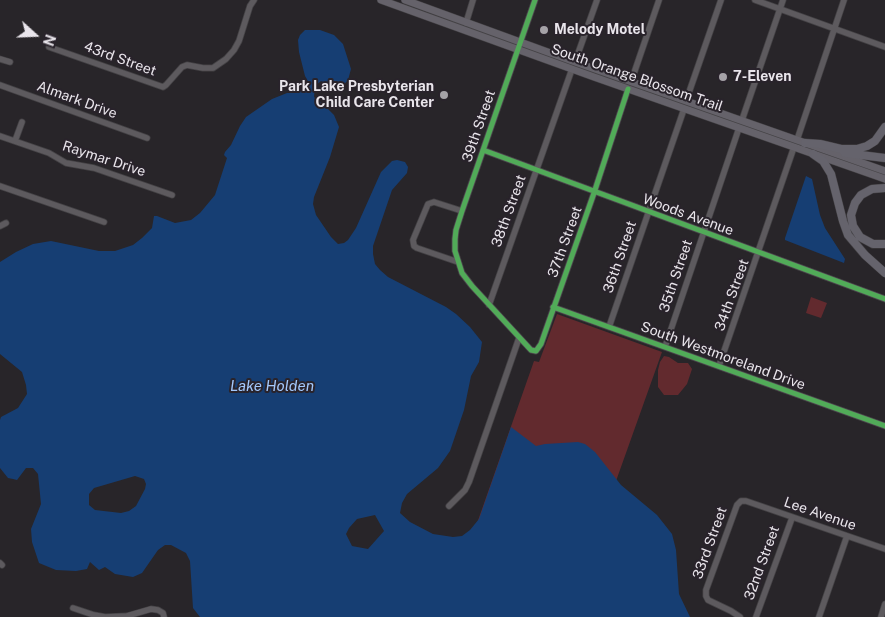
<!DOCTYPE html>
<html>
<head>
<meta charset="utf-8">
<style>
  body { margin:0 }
  #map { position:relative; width:885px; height:617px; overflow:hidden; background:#282529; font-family:"Public Sans",sans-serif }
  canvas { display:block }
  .north { position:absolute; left:10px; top:10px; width:50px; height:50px; -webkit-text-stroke:4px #29232b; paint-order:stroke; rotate:110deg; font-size:14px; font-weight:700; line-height:20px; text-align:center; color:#e9e5eb }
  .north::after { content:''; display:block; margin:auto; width:18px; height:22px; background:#e9e5eb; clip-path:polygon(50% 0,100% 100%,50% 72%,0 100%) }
</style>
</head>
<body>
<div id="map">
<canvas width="885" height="617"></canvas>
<div class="north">N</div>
</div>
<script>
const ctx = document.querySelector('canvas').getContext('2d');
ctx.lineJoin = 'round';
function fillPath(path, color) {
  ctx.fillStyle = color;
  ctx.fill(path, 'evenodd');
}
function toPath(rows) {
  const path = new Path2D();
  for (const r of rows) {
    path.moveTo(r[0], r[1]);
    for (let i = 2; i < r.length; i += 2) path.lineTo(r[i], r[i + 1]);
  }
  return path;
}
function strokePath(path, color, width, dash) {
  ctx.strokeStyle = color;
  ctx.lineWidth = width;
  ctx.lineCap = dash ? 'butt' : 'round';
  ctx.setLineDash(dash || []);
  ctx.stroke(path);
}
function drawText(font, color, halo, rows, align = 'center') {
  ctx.font = font + ' "Public Sans",sans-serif';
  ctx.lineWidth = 4;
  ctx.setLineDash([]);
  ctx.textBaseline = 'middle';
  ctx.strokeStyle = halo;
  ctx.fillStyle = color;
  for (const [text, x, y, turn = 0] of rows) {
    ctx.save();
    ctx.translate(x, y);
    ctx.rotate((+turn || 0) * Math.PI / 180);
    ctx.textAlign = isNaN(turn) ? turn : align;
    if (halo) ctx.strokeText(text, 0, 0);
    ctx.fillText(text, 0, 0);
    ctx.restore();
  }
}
fillPath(toPath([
  [811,297,827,303,821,318,806,313],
  [557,314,662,352,585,568,475,529,534,361,539,362],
  [664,356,669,357,678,363,688,363,692,369,687,384,678,395,664,395,658,387,658,370,660,362]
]), '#622a2e');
fillPath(toPath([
  [305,30,320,30,334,35,343,44,351,69,348,80,339,90,321,81,315,86,314,97,324,105,334,115,339,127,330,157,314,197,313,204,316,215,331,237,338,244,344,243,348,240,356,228,381,172,392,161,397,160,405,162,408,167,407,173,392,190,373,246,373,254,375,264,380,270,388,277,446,307,456,314,470,327,482,342,479,362,471,376,464,410,450,451,438,468,407,494,402,503,400,513,410,522,433,534,453,537,462,536,470,530,479,519,511,427,536,446,545,444,578,442,585,444,595,452,621,485,657,515,672,534,676,550,679,594,690,617,200,617,193,608,190,561,186,553,171,545,165,545,158,550,142,573,133,577,115,574,105,567,99,570,90,562,87,569,76,571,56,570,39,563,32,542,31,529,41,504,38,474,33,468,26,468,17,480,13,479,8,478,0,468,0,420,1,417,18,408,27,394,26,385,22,372,0,354,0,262,16,252,33,244,51,241,99,251,115,251,133,245,142,238,152,228,154,216,157,216,175,223,191,220,200,213,215,195,227,158,224,155,225,152,231,145,240,126,246,117,272,99,287,93,296,93,309,83,305,76,299,52,298,40,300,35],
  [135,476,144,479,146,484,145,489,136,506,129,511,121,513,95,510,89,505,89,494,94,488],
  [375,515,384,531,368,549,352,546,346,534,349,528,357,519],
  [806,176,812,179,820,215,825,228,845,259,844,263,785,240,785,238]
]), '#163e73');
const minor = toPath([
  [535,0,462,211,456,230,455,239,455,251,462,273,472,286,531,350,536,351,541,344,594,193,628,89],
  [755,0,885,47],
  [466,23,473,0],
  [49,47,163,87,166,85,182,67,187,65,203,68,213,68,226,59,234,50,239,41,250,6,254,0],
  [0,59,10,62],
  [575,62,597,0],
  [631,82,659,0],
  [0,85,147,138],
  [686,101,721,0],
  [742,120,783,0],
  [0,136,49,153,66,163,94,168,172,195],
  [797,140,844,0],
  [15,141,22,122],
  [483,150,885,299],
  [0,186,104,222],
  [0,226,6,223],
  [458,262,417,248,414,246,413,240,428,204,434,202,462,211],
  [489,305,572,69],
  [553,307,885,426],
  [609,327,684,109],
  [665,347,739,128],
  [719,366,794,147],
  [449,506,465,490,469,482,519,338],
  [0,563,2,565],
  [73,608,94,615,105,617,127,616,151,609,158,610,163,613,164,617],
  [740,617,731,611,708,600,706,596,706,590,737,505,741,501,746,501,885,549],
  [756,617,792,518],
  [819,617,847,536],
  [881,617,885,604]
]);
const major = toPath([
  [381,0,594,77,885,179],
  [405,0,575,62,885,171]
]);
const highway = toPath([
  [805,143,820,144,841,149,857,149,867,146,875,141,885,127],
  [845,153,885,158],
  [813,154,823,161,831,174,843,221,848,235,865,255,885,273],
  [885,188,872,189,861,195,855,203,851,215,853,226,860,237,873,244,885,244]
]);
strokePath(minor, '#444245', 7);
strokePath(major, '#444245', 8);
strokePath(highway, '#444245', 9);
strokePath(minor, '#5d5a5e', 5.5);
strokePath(major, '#65626a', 7);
strokePath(highway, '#65636c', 8);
strokePath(toPath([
  [535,0,462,211,456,230,455,239,455,251,462,273,472,286,531,350,536,351,541,344,594,193,628,89],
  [483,150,885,299],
  [553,307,885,426]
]), '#51ab58', 5);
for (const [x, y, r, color] of [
  [544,30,5,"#a5a2a7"],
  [723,77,5,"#a5a2a7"],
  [444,95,5,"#a5a2a7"]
]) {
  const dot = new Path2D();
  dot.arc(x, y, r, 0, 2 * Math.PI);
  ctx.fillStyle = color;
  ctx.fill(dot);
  strokePath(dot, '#29232b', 2);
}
drawText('bold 14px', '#e9e5eb', '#29232b', [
  ["Melody Motel",554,30],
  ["7-Eleven",733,77],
  ["Park Lake Presbyterian",434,87,"right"],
  ["Child Care Center",434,103,"right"]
], 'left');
drawText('14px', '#e9e5eb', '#29232b', [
  ["43rd Street",120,59,20],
  ["South Orange Blossom Trail",637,78,19],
  ["Almark Drive",77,100,20],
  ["39th Street",479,126,-71],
  ["Raymar Drive",104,159,18],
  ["38th Street",509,211,-70],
  ["Woods Avenue",688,215,20],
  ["37th Street",565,242,-70],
  ["36th Street",620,257,-71],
  ["35th Street",676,276,-71],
  ["34th Street",732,295,-70],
  ["South Westmoreland Drive",723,356,20],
  ["Lee Avenue",820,514,19],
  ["33rd Street",710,543,-70],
  ["32nd Street",762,563,-70]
]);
drawText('italic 15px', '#a3c8fc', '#29232b', [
  ["Lake Holden",272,386]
]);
</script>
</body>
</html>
